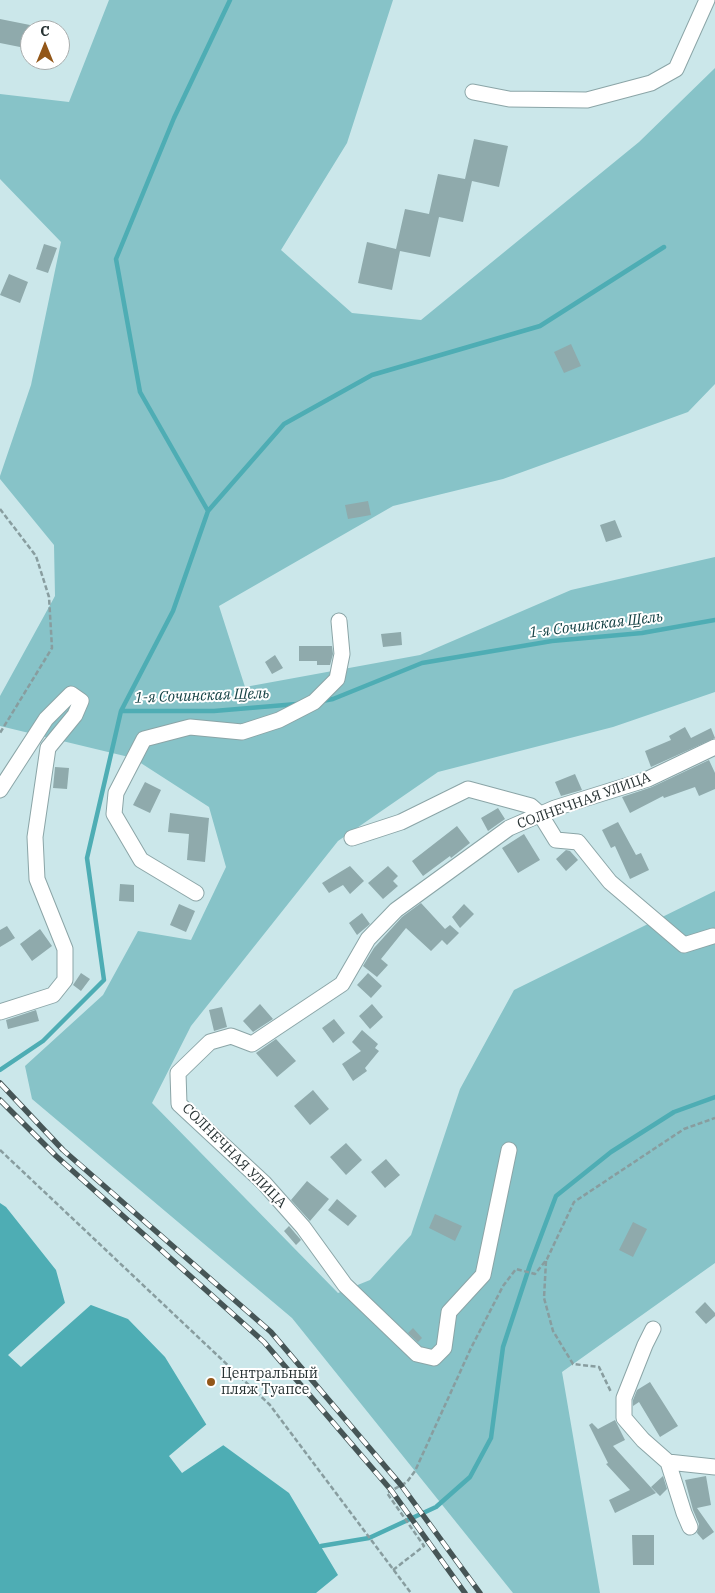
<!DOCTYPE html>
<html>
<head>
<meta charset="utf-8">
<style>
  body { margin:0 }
  #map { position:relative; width:715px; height:1593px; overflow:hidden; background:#cbe7ea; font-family:"IBM Plex Serif",serif }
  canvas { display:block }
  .north { position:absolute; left:20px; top:20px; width:50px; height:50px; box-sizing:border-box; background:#fff; border:1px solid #a9adad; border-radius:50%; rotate:0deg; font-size:14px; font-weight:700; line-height:20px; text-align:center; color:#273233 }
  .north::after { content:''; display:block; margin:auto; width:18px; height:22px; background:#935719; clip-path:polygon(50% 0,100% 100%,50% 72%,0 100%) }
</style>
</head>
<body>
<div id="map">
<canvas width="715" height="1593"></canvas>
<div class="north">С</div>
</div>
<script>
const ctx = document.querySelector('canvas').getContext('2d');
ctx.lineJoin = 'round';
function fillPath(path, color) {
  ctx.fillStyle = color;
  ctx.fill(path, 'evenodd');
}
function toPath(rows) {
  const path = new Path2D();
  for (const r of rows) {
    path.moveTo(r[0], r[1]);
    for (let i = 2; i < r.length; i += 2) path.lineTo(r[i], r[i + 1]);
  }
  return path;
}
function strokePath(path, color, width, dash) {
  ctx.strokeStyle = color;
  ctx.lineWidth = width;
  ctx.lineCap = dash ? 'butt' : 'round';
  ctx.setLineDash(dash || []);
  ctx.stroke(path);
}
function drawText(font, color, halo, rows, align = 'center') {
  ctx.font = font + ' "IBM Plex Serif",serif';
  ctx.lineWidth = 4;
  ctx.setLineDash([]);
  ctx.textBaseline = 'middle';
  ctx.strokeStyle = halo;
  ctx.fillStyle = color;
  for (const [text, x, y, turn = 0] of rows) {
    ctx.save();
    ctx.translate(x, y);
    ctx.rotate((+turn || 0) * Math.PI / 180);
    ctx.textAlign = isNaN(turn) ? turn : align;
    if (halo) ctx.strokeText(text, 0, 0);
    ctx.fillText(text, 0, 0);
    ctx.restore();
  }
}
fillPath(toPath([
  [109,0,393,0,347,143,281,250,352,313,421,320,639,142,715,68,715,384,688,412,503,479,393,506,219,606,245,687,420,655,571,590,715,557,715,692,613,727,438,772,338,841,191,1026,152,1103,338,1293,370,1280,411,1235,460,1089,514,990,715,891,715,1263,562,1372,600,1593,513,1593,292,1318,32,1099,25,1066,103,995,138,931,191,940,226,867,209,807,133,758,0,726,0,696,55,596,54,545,0,479,0,476,31,385,61,242,0,179,0,94,69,102]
]), '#87c3c8');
fillPath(toPath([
  [0,1203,6,1207,56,1270,65,1303,91,1305,128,1319,165,1357,206,1424,223,1445,289,1493,338,1575,355,1593,0,1593]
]), '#4eadb4');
fillPath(toPath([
  [67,1301,93,1303,21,1367,8,1355],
  [208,1423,225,1444,182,1473,169,1456],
  [340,1574,357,1593,316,1593,338,1575]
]), '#cbe7ea');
strokePath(toPath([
  [208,511,284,424,372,375,540,326,664,247],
  [322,701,333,699,422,663,552,641,642,633,715,620],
  [121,711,173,611,208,511,140,392,116,259,174,118,230,0],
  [0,1070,43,1041,104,980,87,858,121,711,214,711,297,704],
  [321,1546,369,1538,436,1507,470,1477,491,1438,503,1347,530,1265,556,1196,611,1152,674,1112,715,1097]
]), '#4eadb4', 4.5);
fillPath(toPath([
  [0,19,30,25,30,49,0,43],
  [474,139,508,146,499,187,472,181,463,222,439,217,430,257,400,251,392,290,358,283,367,242,396,249,405,209,429,214,438,174,465,179],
  [44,244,57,248,48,273,36,269],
  [9,274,28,282,20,303,0,295],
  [571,344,581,366,564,373,554,352],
  [368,501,371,515,348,519,345,505],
  [615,520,622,537,606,542,600,525],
  [401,632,402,645,383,647,381,634],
  [299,646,332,646,333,654,330,665,317,665,317,661,299,661],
  [275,655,283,668,272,674,265,662],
  [685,727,691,738,711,728,715,738,651,767,645,751,671,740,669,736],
  [709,760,715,773,715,789,699,796,695,787,664,798,663,796,630,813,622,797,652,787],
  [55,767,69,768,67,789,53,788],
  [575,774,582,790,561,796,555,782],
  [145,782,161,790,150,813,133,805],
  [498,808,505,819,488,831,481,818],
  [170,813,209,818,205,862,187,860,189,834,168,832],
  [618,822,636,855,641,853,649,870,630,879,615,846,611,848,602,830],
  [457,826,470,843,451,858,450,856,423,876,412,861],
  [524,834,540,860,518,873,502,848],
  [566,850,570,851,578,860,566,871,556,859],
  [350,866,364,881,350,894,343,885,329,893,322,883],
  [388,866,398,876,393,881,398,886,383,899,368,883],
  [120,884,134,885,134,902,119,901],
  [421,903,445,929,450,925,459,933,447,945,442,940,431,951,406,928,381,959,388,965,377,977,363,966,374,948,402,917],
  [179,904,195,911,186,932,170,925],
  [464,904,474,914,460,928,452,917],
  [362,913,370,924,357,935,349,923],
  [7,926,15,938,0,947,0,930],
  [40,929,52,946,32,961,20,944],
  [81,973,90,979,81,991,73,985],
  [368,973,382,986,371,998,357,985],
  [260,1004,273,1019,253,1032,243,1021],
  [372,1004,383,1017,370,1029,359,1016],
  [222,1007,227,1027,214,1031,209,1010],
  [36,1010,39,1021,8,1029,6,1020],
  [334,1019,345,1033,333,1043,322,1028],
  [362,1030,378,1044,375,1048,379,1051,365,1068,367,1071,353,1081,342,1064,361,1051,352,1042],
  [276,1039,296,1061,277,1077,256,1053],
  [313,1090,329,1109,310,1125,294,1106],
  [346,1143,362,1160,346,1175,330,1157],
  [386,1159,400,1175,385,1188,371,1172],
  [307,1181,329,1199,310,1221,291,1200],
  [337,1199,357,1216,348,1226,328,1210],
  [435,1214,462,1226,455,1241,429,1228],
  [633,1222,647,1229,633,1257,619,1250],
  [289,1226,301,1240,296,1245,284,1231],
  [705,1302,715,1313,715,1316,706,1324,695,1312],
  [413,1328,422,1338,418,1342,408,1333],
  [650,1382,678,1426,660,1437,639,1402,633,1406,633,1400,637,1390],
  [615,1420,625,1440,613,1446,656,1493,615,1513,609,1500,630,1490,606,1464,608,1463,589,1425,592,1423,598,1429],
  [663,1476,667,1489,660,1496,651,1487],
  [706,1476,711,1505,697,1508,714,1532,703,1540,697,1533,699,1524,693,1510,685,1480],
  [632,1535,654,1535,654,1565,633,1565]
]), '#8faaac');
const minor = toPath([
  [473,92,509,99,587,100,651,83,676,69,707,0],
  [0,790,46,719,71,694,81,701,75,715,48,748,35,837,37,879,65,949,65,980,53,995,0,1012],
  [352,838,401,822,468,789,531,806,540,814,556,840,578,842,610,882,684,945,713,936],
  [196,893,141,860,114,814,116,793,144,739,190,727,242,732,279,720,314,702,337,679,342,654,339,621],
  [509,1150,483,1275,449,1312,444,1348,434,1358,417,1354,345,1285,303,1227,264,1183,179,1104,178,1073,210,1042,231,1036,252,1044,342,984,368,939,396,910,509,828,555,808,648,779,715,747],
  [653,1329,645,1345,624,1398,624,1418,643,1440,668,1462,715,1467],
  [668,1462,684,1513,690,1527]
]);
strokePath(minor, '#8ba5a7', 17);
strokePath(toPath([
  [0,509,36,556,49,597,52,648,0,733],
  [0,1150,270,1405,411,1593],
  [546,1261,544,1298,553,1331,573,1364,599,1367,611,1392],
  [393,1570,424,1546,387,1493,407,1482,415,1471,471,1348,503,1286,516,1269,535,1274,547,1259,574,1202,684,1129,715,1118]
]), '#889d9f', 2.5, [5, 2.5]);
strokePath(minor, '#fff', 15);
const rail = toPath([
  [0,1083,63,1150,271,1332,401,1485,480,1593],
  [0,1100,56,1156,264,1342,391,1490,465,1593]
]);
strokePath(rail, '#465556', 5.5);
strokePath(rail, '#fff', 4, [11]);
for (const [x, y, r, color] of [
  [211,1382,5,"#935719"]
]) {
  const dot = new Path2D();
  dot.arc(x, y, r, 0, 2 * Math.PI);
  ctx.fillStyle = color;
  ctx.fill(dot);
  strokePath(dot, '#fff', 2);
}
drawText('14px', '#273233', '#fff', [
  ["СОЛНЕЧНАЯ УЛИЦА",584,801,-20],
  ["СОЛНЕЧНАЯ УЛИЦА",234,1156,45]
]);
drawText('14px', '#273233', '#fff', [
  ["Центральный",221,1374],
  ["пляж Туапсе",221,1390]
], 'left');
drawText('italic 15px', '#144144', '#fff', [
  ["1-я Сочинская Щель",596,625,-7],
  ["1-я Сочинская Щель",202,696,-2]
]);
</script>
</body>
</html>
